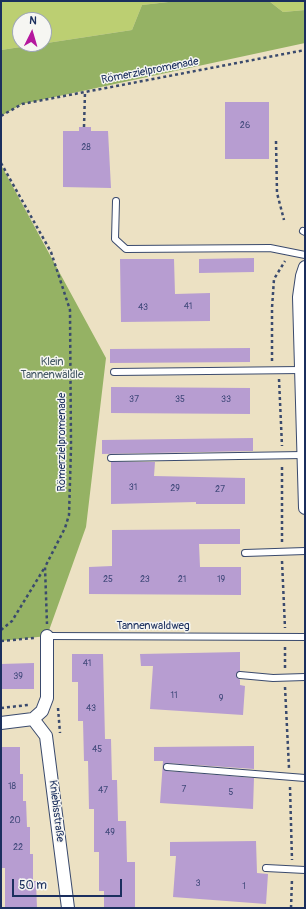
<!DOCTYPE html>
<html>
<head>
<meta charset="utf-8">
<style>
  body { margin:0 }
  #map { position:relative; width:306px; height:909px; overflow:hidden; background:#ece1c3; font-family:Pangolin,sans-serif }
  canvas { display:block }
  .frame { position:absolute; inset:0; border:2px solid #1b2f5e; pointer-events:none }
  .north { position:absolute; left:12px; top:12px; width:40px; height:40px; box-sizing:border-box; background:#f6f6f2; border:1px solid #9ea6b7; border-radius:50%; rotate:5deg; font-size:11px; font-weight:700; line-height:16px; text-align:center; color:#1b2f5e }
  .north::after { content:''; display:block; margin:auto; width:14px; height:18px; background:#b5179e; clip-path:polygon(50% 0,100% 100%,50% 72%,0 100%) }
  .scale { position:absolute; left:12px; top:879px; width:110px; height:18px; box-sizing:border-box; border:2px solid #1b2f5e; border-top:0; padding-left:5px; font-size:12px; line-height:14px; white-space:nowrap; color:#1b2f5e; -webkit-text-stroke:3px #f6f6f2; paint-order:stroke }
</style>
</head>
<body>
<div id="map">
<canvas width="306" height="909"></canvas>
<div class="frame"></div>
<div class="north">N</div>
<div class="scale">50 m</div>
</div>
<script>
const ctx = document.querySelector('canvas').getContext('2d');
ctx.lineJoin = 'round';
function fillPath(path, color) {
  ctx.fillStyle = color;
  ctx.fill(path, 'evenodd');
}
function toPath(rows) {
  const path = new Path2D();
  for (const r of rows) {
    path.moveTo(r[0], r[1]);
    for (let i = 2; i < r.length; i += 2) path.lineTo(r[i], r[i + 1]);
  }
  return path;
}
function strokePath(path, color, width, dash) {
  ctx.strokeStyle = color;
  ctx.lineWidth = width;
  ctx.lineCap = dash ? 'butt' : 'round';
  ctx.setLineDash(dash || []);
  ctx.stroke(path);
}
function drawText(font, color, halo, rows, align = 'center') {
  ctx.font = font + ' Pangolin,sans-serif';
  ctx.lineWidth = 3;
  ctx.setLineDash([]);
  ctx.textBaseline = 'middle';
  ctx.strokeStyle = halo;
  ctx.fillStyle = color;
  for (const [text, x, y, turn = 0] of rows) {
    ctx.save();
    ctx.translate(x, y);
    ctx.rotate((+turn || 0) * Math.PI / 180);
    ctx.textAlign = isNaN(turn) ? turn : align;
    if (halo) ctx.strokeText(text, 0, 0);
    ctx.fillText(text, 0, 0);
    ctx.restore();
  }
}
fillPath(toPath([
  [1,1,177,1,142,5,132,30,1,50],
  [20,20,44,20,44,44,20,44],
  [269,1,305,1,305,10,283,12]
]), '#bccf72');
fillPath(toPath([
  [177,1,269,1,283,12,305,10,305,43,22,104,1,116,1,50,132,30,142,5],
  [1,165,106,358,86,527,47,636,1,641]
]), '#95b264');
fillPath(toPath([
  [225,102,269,102,269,159,225,159],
  [79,127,91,127,91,131,108,131,111,188,63,187,63,131,79,131],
  [254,258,254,272,199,273,199,259],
  [120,259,174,259,175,294,210,293,210,321,121,322],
  [250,348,250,362,110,363,110,349],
  [111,387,250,388,250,414,111,413],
  [253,438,253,451,102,454,102,440],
  [111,462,155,462,154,476,245,478,245,504,196,504,196,502,111,504],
  [240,529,240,544,199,544,200,567,241,567,241,595,89,594,89,567,112,566,112,530],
  [240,652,240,671,236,675,240,680,240,685,245,686,243,715,150,709,153,666,141,666,140,654],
  [72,654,103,654,105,739,111,739,112,780,117,780,118,821,126,821,127,862,135,862,135,908,104,908,104,891,99,891,99,852,94,852,94,809,89,809,88,761,84,761,83,721,78,721,78,682,72,682],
  [34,663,34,689,1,689,1,664],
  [254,746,254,769,167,763,163,767,167,771,254,778,253,809,160,803,163,761,154,761,154,747],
  [1,747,20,747,20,774,23,774,23,801,26,801,27,827,30,827,30,854,33,854,33,881,36,881,37,908,5,908,5,868,2,868],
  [256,841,257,873,268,874,266,904,173,897,176,856,170,856,170,842]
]), '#b79dd1');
const service = toPath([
  [116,201,115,239,126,249,270,248,305,255],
  [303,231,305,232],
  [114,372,301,370],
  [111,458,303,455],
  [245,553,305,551],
  [47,636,305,637],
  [240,675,273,678,305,677],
  [167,767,305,778],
  [266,868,305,870]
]);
const minor = toPath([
  [305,267,302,276,299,297,305,508],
  [33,719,46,736,68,908],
  [1,723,33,719,42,711,47,698,47,636]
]);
strokePath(service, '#3a4a6d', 8);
strokePath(minor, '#3a4a6d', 14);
strokePath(toPath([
  [1,116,22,104,305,50],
  [84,127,85,92],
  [276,141,277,193,284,220],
  [1,163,51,252,70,310,71,447,69,515,65,528,45,567,47,624],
  [272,361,272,308,274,279,285,261],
  [279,379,282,446],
  [282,542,282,465],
  [282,561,285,628],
  [1,630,12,621,45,567],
  [1,641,34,638],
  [285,668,285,647],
  [285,687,289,768],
  [1,708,28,705],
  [58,708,60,733],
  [290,787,292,860],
  [291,908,292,879]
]), '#3a4a6d', 2.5, [3, 3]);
strokePath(service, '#fff', 6);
strokePath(minor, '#fff', 12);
drawText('9px', '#424a7b', null, [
  ["26",245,126],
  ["28",86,148],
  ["41",188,307],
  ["43",143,308],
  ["37",134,400],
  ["35",180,400],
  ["33",226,400],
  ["31",133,488],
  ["29",175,489],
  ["27",220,490],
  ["25",108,580],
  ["23",145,580],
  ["21",182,580],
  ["19",221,580],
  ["41",87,664],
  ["39",18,677],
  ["11",174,696],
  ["9",221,699],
  ["43",91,709],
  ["45",97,750],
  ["18",12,787],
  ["7",184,790],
  ["47",103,791],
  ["5",231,793],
  ["20",15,821],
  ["49",110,833],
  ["22",18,848],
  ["3",198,884],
  ["1",244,887]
]);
drawText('11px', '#1b2f5e', '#f6f6f2', [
  ["Römerzielpromenade",150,71,-11],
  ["Römerzielpromenade",62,442,-90],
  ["Tannenwaldweg",153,626],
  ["Kniebisstraße",56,811,83]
]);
drawText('11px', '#435763', '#f6f6f2', [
  ["Klein",52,362],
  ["Tannenwäldle",52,375]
]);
</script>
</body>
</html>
